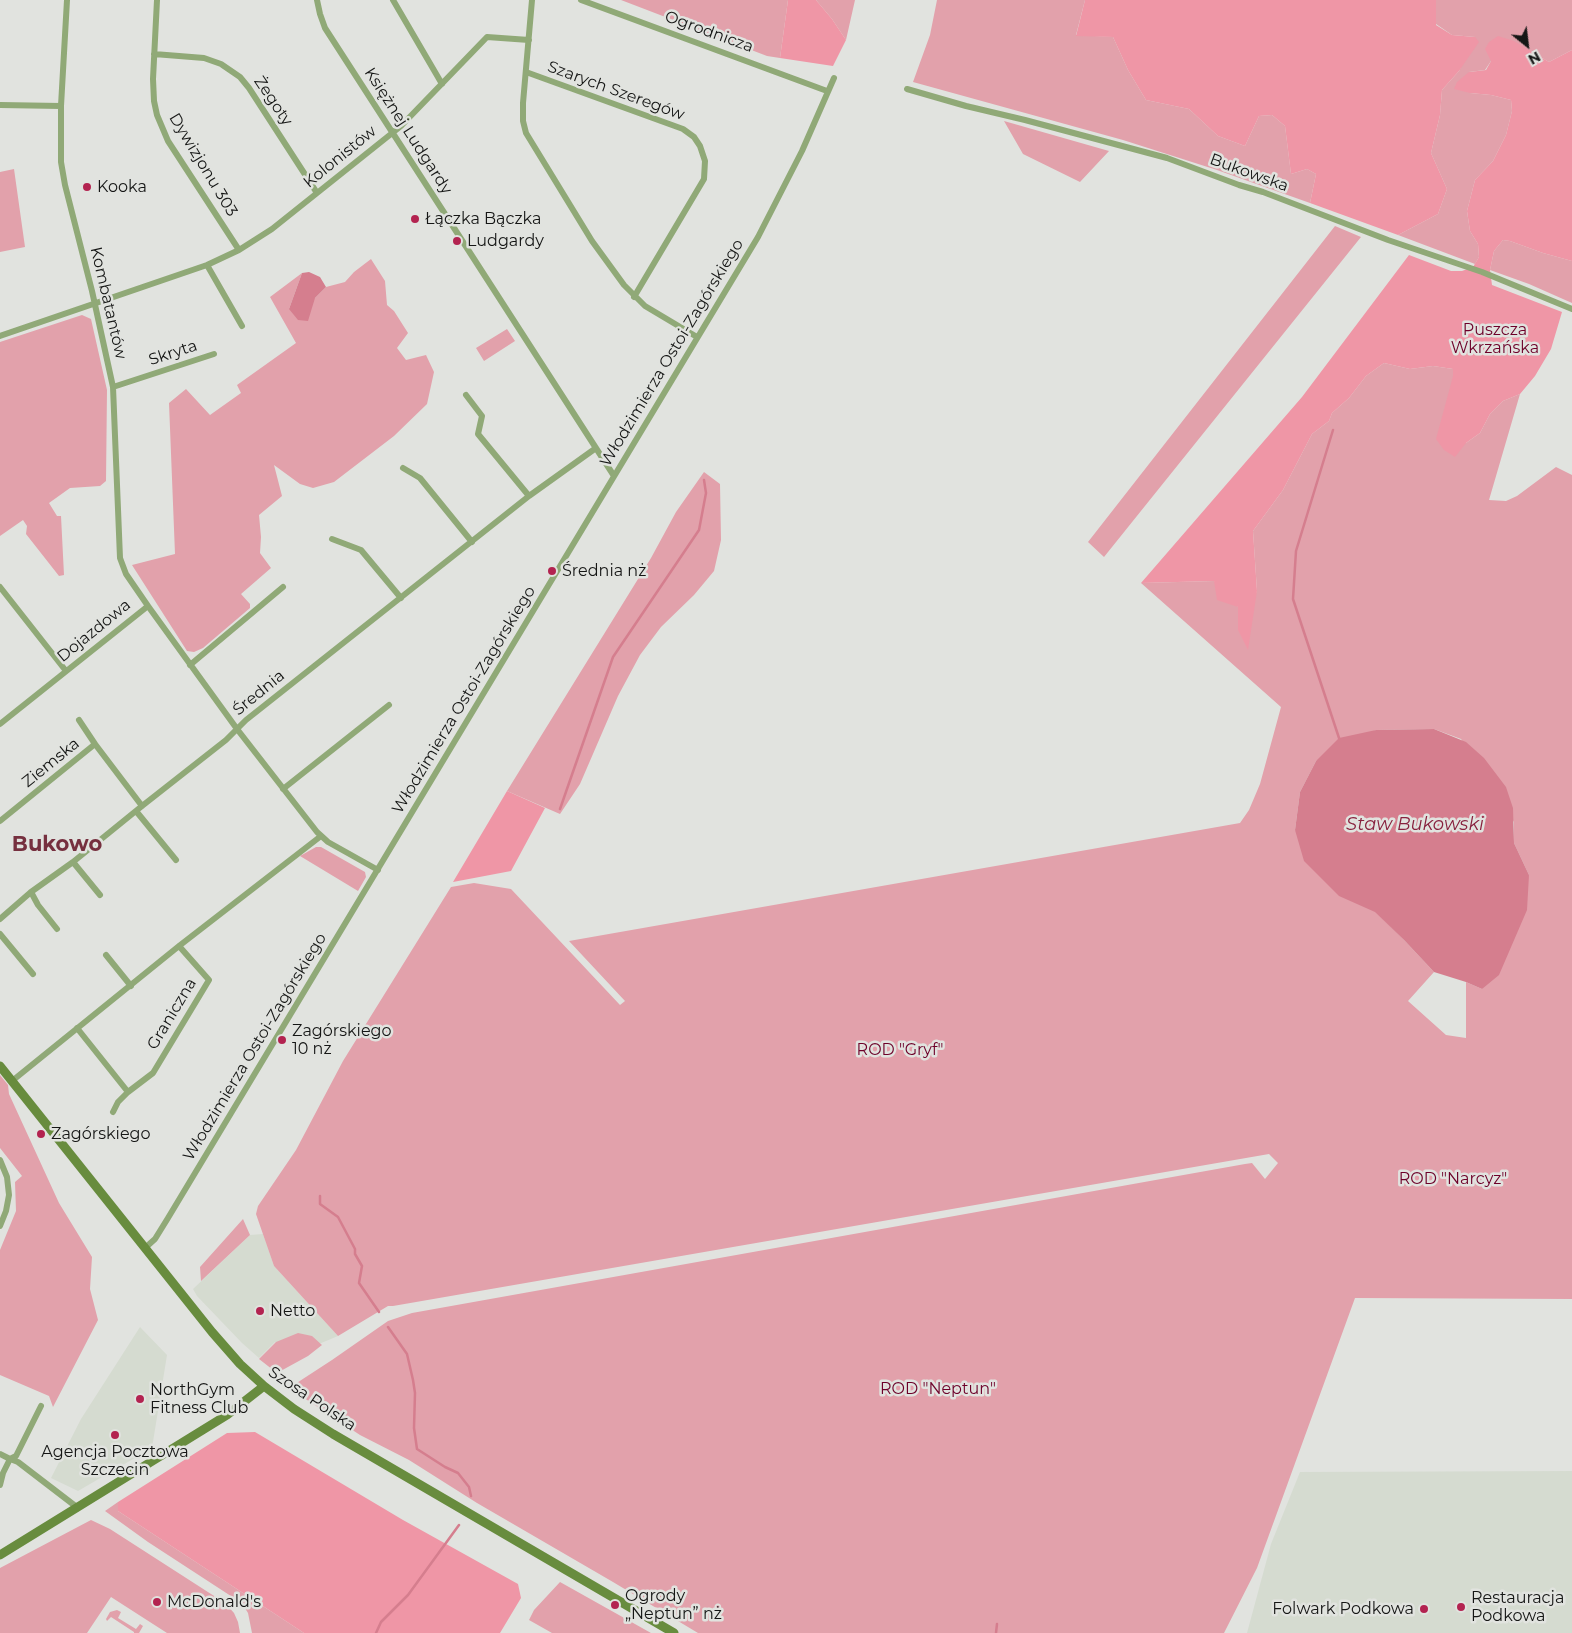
<!DOCTYPE html>
<html>
<head>
<meta charset="utf-8">
<style>
  body { margin:0 }
  #map { position:relative; width:1572px; height:1633px; overflow:hidden; background:#e1e3df; font-family:Montserrat,sans-serif }
  canvas { display:block }
  .north { position:absolute; left:1502px; top:20px; width:50px; height:50px; -webkit-text-stroke:4px #e1e3df; paint-order:stroke; rotate:151deg; font-size:14px; font-weight:700; line-height:20px; text-align:center; color:#151615 }
  .north::after { content:''; display:block; margin:auto; width:18px; height:22px; background:#151615; clip-path:polygon(50% 0,100% 100%,50% 72%,0 100%) }
</style>
</head>
<body>
<div id="map">
<canvas width="1572" height="1633"></canvas>
<div class="north">N</div>
</div>
<script>
const ctx = document.querySelector('canvas').getContext('2d');
ctx.lineJoin = 'round';
function fillPath(path, color) {
  ctx.fillStyle = color;
  ctx.fill(path, 'evenodd');
}
function toPath(rows) {
  const path = new Path2D();
  for (const r of rows) {
    path.moveTo(r[0], r[1]);
    for (let i = 2; i < r.length; i += 2) path.lineTo(r[i], r[i + 1]);
  }
  return path;
}
function strokePath(path, color, width, dash) {
  ctx.strokeStyle = color;
  ctx.lineWidth = width;
  ctx.lineCap = dash ? 'butt' : 'round';
  ctx.setLineDash(dash || []);
  ctx.stroke(path);
}
function drawText(font, color, halo, rows, align = 'center') {
  ctx.font = font + ' Montserrat,sans-serif';
  ctx.lineWidth = 5;
  ctx.setLineDash([]);
  ctx.textBaseline = 'middle';
  ctx.strokeStyle = halo;
  ctx.fillStyle = color;
  for (const [text, x, y, turn = 0] of rows) {
    ctx.save();
    ctx.translate(x, y);
    ctx.rotate((+turn || 0) * Math.PI / 180);
    ctx.textAlign = isNaN(turn) ? turn : align;
    if (halo) ctx.strokeText(text, 0, 0);
    ctx.fillText(text, 0, 0);
    ctx.restore();
  }
}
fillPath(toPath([
  [263,1234,274,1266,338,1336,290,1356,275,1342,259,1358,242,1343,197,1296,193,1289,250,1235],
  [140,1327,167,1355,152,1448,78,1491,51,1478,81,1419],
  [1572,1471,1572,1633,1247,1633,1271,1544,1300,1472]
]), '#d5dbd0');
fillPath(toPath([
  [621,0,788,0,780,58,767,56],
  [816,0,855,0,846,40,832,19],
  [937,0,1085,0,1076,35,1113,37,1128,70,1146,100,1189,109,1218,136,1245,146,1259,116,1272,115,1285,126,1291,174,1307,169,1316,174,1310,203,1217,170,1123,140,913,82,930,35],
  [1436,0,1572,0,1572,50,1549,62,1533,53,1491,61,1485,70,1469,72,1470,93,1491,95,1511,100,1512,111,1506,135,1493,161,1475,180,1467,211,1470,231,1478,244,1479,257,1475,264,1398,235,1438,214,1447,189,1431,153,1440,115,1442,90,1459,71,1475,37,1452,35,1436,24],
  [1004,121,1109,151,1080,182,1023,154],
  [14,169,25,247,0,252,0,172],
  [1335,226,1361,237,1104,557,1088,542],
  [1503,240,1510,241,1543,253,1572,261,1572,303,1529,284,1490,270,1494,251],
  [371,259,385,281,387,305,394,311,408,333,397,348,406,360,426,355,434,372,427,404,394,436,334,482,313,488,300,484,274,465,282,496,259,515,261,537,260,553,271,568,241,594,250,604,250,608,203,648,194,652,187,651,132,565,175,554,169,403,186,389,210,415,241,393,237,385,296,343,270,297,302,273,289,309,315,298,326,287,345,282,354,272],
  [82,315,91,319,107,390,106,481,100,486,70,488,49,503,57,516,61,516,64,575,59,576,26,534,27,526,23,520,0,536,0,342],
  [507,329,515,341,484,361,476,348],
  [1384,363,1410,369,1433,366,1453,369,1453,376,1466,443,1480,433,1490,414,1503,401,1520,394,1489,500,1506,501,1517,496,1556,467,1572,475,1572,1299,1355,1298,1257,1568,1224,1633,698,1633,613,1582,477,1503,409,1460,360,1435,289,1388,332,1360,388,1321,412,1313,1245,1164,1252,1163,1265,1179,1278,1163,1269,1154,393,1306,388,1306,338,1336,274,1266,256,1214,258,1206,296,1150,343,1061,451,887,474,883,511,889,620,1005,625,1001,569,941,1240,823,1249,810,1260,784,1281,707,1141,583,1214,581,1238,607,1238,630,1257,591,1253,531,1283,490,1312,434,1329,421,1332,413,1349,398,1366,376],
  [1434,729,1461,739,1514,822,1514,843,1529,875,1482,989,1466,982,1466,1038,1446,1035,1408,1001,1434,972,1404,940,1295,830,1300,792,1316,761,1376,730],
  [704,472,720,484,721,540,714,571,694,595,661,627,640,655,618,696,580,784,560,814,507,791,651,558,676,512],
  [316,847,321,847,365,872,366,877,358,891,300,856],
  [0,1075,8,1085,9,1094,59,1203,92,1257,90,1289,98,1320,53,1407,49,1396,0,1375,0,1250,16,1211,15,1182,22,1176,0,1148],
  [243,1219,250,1235,201,1281,200,1267],
  [298,1333,312,1336,322,1345,308,1356,277,1373,259,1359,276,1342],
  [118,1502,118,1511,304,1633,252,1633,248,1613,243,1605,237,1600,148,1542,105,1511],
  [91,1520,110,1529,225,1603,234,1613,238,1622,240,1633,167,1633,111,1597,87,1633,0,1633,0,1568],
  [560,1582,651,1633,552,1633,529,1620,534,1610],
  [117,1610,121,1612,118,1618,136,1629,140,1624,143,1626,139,1633,134,1633,134,1632,111,1617,107,1621,106,1619,110,1612]
]), '#e2a1ab');
fillPath(toPath([
  [788,0,816,0,832,19,846,40,833,66,780,58],
  [1085,0,1436,0,1436,25,1452,35,1475,37,1479,42,1459,71,1442,90,1440,115,1431,153,1447,189,1438,214,1398,235,1310,203,1316,174,1307,169,1291,174,1285,126,1272,115,1259,116,1245,146,1218,136,1189,109,1146,100,1128,70,1113,37,1076,36],
  [1498,36,1514,41,1549,62,1572,50,1572,261,1543,253,1510,241,1503,240,1494,251,1490,270,1492,285,1562,312,1551,349,1535,376,1520,394,1503,401,1490,414,1480,433,1466,443,1455,457,1444,450,1436,439,1453,376,1453,369,1433,366,1410,369,1384,363,1366,376,1349,398,1332,413,1329,421,1312,434,1283,490,1253,531,1257,591,1248,650,1238,630,1238,607,1217,600,1214,581,1141,583,1302,397,1409,255,1451,271,1462,271,1473,267,1479,257,1478,244,1470,231,1467,211,1475,180,1493,161,1506,135,1512,111,1511,100,1491,95,1470,93,1454,89,1457,82,1469,72,1486,70,1491,61,1485,49,1489,42],
  [507,791,545,808,511,871,453,882],
  [255,1432,403,1520,518,1584,521,1598,500,1633,304,1633,118,1511,118,1502,227,1433]
]), '#ef96a6');
fillPath(toPath([
  [309,272,320,277,326,287,315,298,308,321,298,320,289,309,302,273],
  [1434,729,1466,742,1484,758,1506,787,1513,808,1514,843,1529,875,1527,910,1499,975,1482,989,1466,982,1434,972,1404,940,1375,912,1339,896,1304,861,1295,830,1300,792,1316,761,1339,738,1376,730]
]), '#d57e8e');
strokePath(toPath([
  [1333,430,1296,551,1293,599,1339,738],
  [560,809,613,657,699,530,706,493,704,480],
  [320,1196,320,1204,338,1217,355,1249,355,1254,362,1266,359,1283,379,1312],
  [388,1327,407,1354,413,1380,415,1393,414,1428,417,1449,445,1467,458,1473,469,1487,471,1496],
  [376,1633,381,1622,408,1595,459,1525],
  [996,1633,997,1624]
]), '#d57e8e', 2.5);
strokePath(toPath([
  [67,0,61,106,61,162,65,185,92,291,113,387,120,558,126,574,148,606],
  [157,0,153,79,154,101,157,115,168,141,239,250],
  [317,0,320,14,325,28,614,476],
  [393,0,442,84],
  [532,0,523,103,523,121,526,133,592,241,624,285,645,306,697,337],
  [581,0,827,91],
  [154,54,204,58,221,64,240,77,249,88,317,193],
  [526,72,683,129,694,137,700,146,705,161,704,179,634,297],
  [907,89,966,106,1025,120,1167,158,1239,185,1263,192,1388,240,1482,272,1572,309],
  [0,105,61,106],
  [207,265,242,326],
  [0,336,207,265,239,250,272,229,401,126,487,37,529,40],
  [113,387,214,354],
  [466,395,482,416,478,434,529,496],
  [403,468,420,478,472,542],
  [332,539,361,550,401,598],
  [0,587,66,671],
  [190,665,283,587],
  [79,720,95,744],
  [0,724,148,606,237,729,317,832,328,842,378,870],
  [283,789,389,705],
  [136,811,176,860],
  [0,821,95,744,142,806],
  [73,862,100,895],
  [31,892,38,905,57,929],
  [0,919,31,892,73,862,142,806,226,740,246,720,529,496,596,448],
  [0,934,33,974],
  [106,955,131,986],
  [77,1028,128,1092,153,1073,209,980,179,946],
  [12,1081,179,946,321,836],
  [113,1112,118,1102,128,1092],
  [0,1160,7,1177,9,1195,6,1211,0,1226],
  [145,1248,155,1239,168,1218,758,237,802,151,834,78],
  [0,1454,10,1459,16,1456,41,1406],
  [0,1485,3,1473,10,1459,18,1462,78,1508]
]), '#90a977', 6);
strokePath(toPath([
  [0,1066,212,1332,240,1364,264,1386,294,1409,333,1434,674,1633],
  [0,1555,227,1415,264,1386]
]), '#688c3e', 9);
for (const [x, y, r, color] of [
  [87,187,5,"#b32350"],
  [415,219,5,"#b32350"],
  [457,241,5,"#b32350"],
  [552,571,5,"#b32350"],
  [282,1040,5,"#b32350"],
  [41,1134,5,"#b32350"],
  [260,1311,5,"#b32350"],
  [140,1399,5,"#b32350"],
  [115,1435,5,"#b32350"],
  [157,1602,5,"#b32350"],
  [615,1605,5,"#b32350"],
  [1461,1607,5,"#b32350"],
  [1424,1609,5,"#b32350"]
]) {
  const dot = new Path2D();
  dot.arc(x, y, r, 0, 2 * Math.PI);
  ctx.fillStyle = color;
  ctx.fill(dot);
  strokePath(dot, '#e1e3df', 2);
}
drawText('16px', '#151615', '#e1e3df', [
  ["Ogrodnicza",709,32,20],
  ["Szarych Szeregów",616,91,20],
  ["Żegoty",273,101,56],
  ["Księżnej Ludgardy",408,131,57],
  ["Kolonistów",340,157,-39],
  ["Dywizjonu 303",203,165,59],
  ["Bukowska",1249,173,20],
  ["Kombatantów",108,303,77],
  ["Skryta",173,353,-18],
  ["Włodzimierza Ostoi-Zagórskiego",672,353,-59],
  ["Dojazdowa",94,631,-39],
  ["Średnia",259,693,-39],
  ["Włodzimierza Ostoi-Zagórskiego",464,700,-59],
  ["Ziemska",51,763,-39],
  ["Graniczna",172,1014,-59],
  ["Włodzimierza Ostoi-Zagórskiego",255,1047,-59],
  ["Szosa Polska",312,1399,34]
]);
drawText('16px', '#151615', '#e1e3df', [
  ["Kooka",97,187],
  ["Łączka Bączka",425,219],
  ["Ludgardy",467,241],
  ["Średnia nż",562,571],
  ["Zagórskiego",292,1031],
  ["10 nż",292,1049],
  ["Zagórskiego",51,1134],
  ["Netto",270,1311],
  ["NorthGym",150,1390],
  ["Fitness Club",150,1408],
  ["Agencja Pocztowa",115,1452,"center"],
  ["Szczecin",115,1470,"center"],
  ["Ogrody",625,1596],
  ["„Neptun” nż",625,1614],
  ["Restauracja",1471,1598],
  ["Podkowa",1471,1616],
  ["McDonald's",167,1602],
  ["Folwark Podkowa",1414,1609,"right"]
], 'left');
drawText('16px', '#6d0029', '#e1e3df', [
  ["Puszcza",1495,330],
  ["Wkrzańska",1495,348],
  ["ROD \"Gryf\"",900,1050],
  ["ROD \"Narcyz\"",1453,1179],
  ["ROD \"Neptun\"",938,1389]
]);
drawText('italic 18px', '#88213e', '#e1e3df', [
  ["Staw Bukowski",1415,825]
]);
drawText('bold 21px', '#76303f', '#e1e3df', [
  ["Bukowo",57,845]
]);
</script>
</body>
</html>
